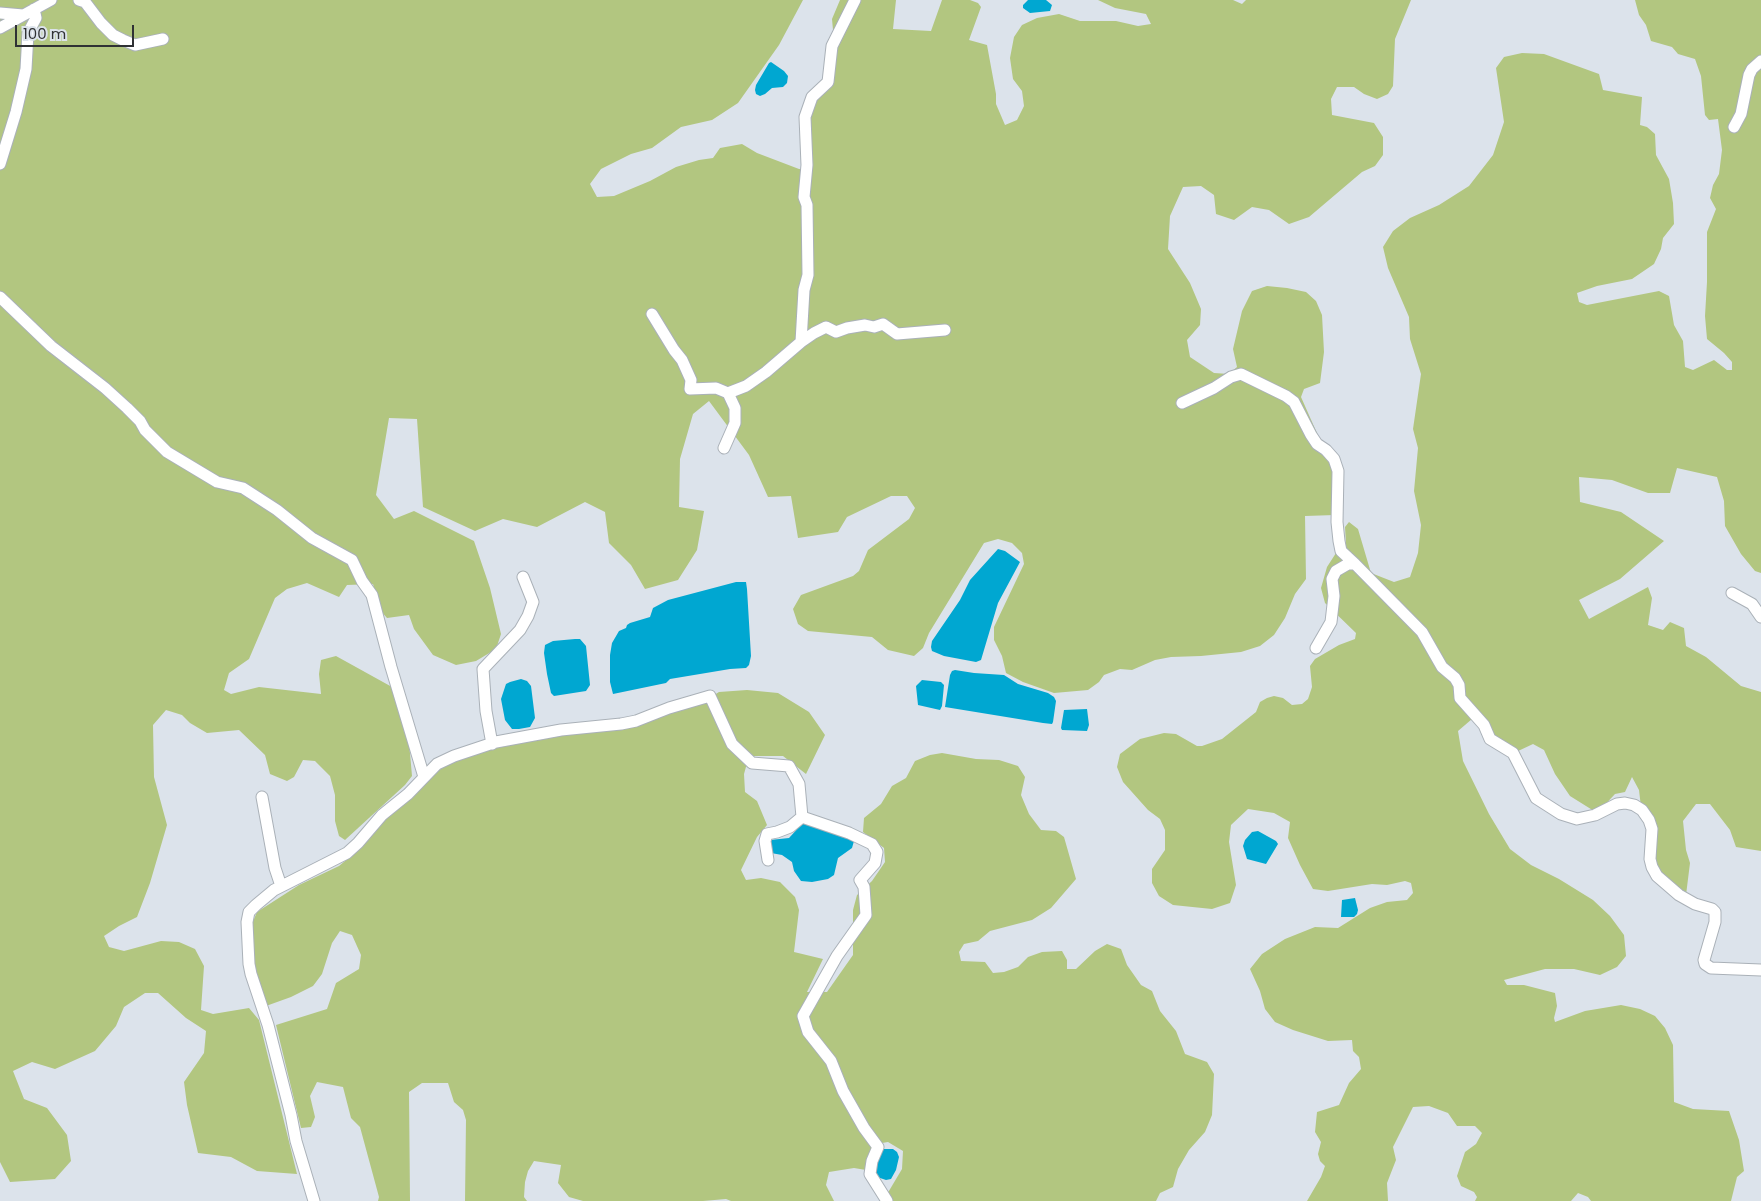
<!DOCTYPE html>
<html>
<head>
<meta charset="utf-8">
<style>
  body { margin:0 }
  #map { position:relative; width:1761px; height:1201px; overflow:hidden; background:#dce3eb; font-family:Poppins,sans-serif }
  canvas { display:block }
  .scale { position:absolute; left:15px; top:25px; width:119px; height:22px; box-sizing:border-box; border:2px solid #2f3134; border-top:0; padding-left:6px; font-size:15px; line-height:18px; white-space:nowrap; color:#2f3134; -webkit-text-stroke:4px #dce3eb; paint-order:stroke }
</style>
</head>
<body>
<div id="map">
<canvas width="1761" height="1201"></canvas>
<div class="scale">100 m</div>
</div>
<script>
const ctx = document.querySelector('canvas').getContext('2d');
ctx.lineJoin = 'round';
function fillPath(path, color) {
  ctx.fillStyle = color;
  ctx.fill(path, 'evenodd');
}
function toPath(rows) {
  const path = new Path2D();
  for (const r of rows) {
    path.moveTo(r[0], r[1]);
    for (let i = 2; i < r.length; i += 2) path.lineTo(r[i], r[i + 1]);
  }
  return path;
}
function strokePath(path, color, width, dash) {
  ctx.strokeStyle = color;
  ctx.lineWidth = width;
  ctx.lineCap = dash ? 'butt' : 'round';
  ctx.setLineDash(dash || []);
  ctx.stroke(path);
}
fillPath(toPath([
  [0,0,803,0,779,45,738,103,712,120,681,127,652,148,631,154,601,169,590,184,597,197,614,196,650,181,676,167,699,160,713,158,720,148,742,144,757,153,799,169,812,170,807,122,835,52,832,19,840,0,896,0,893,29,931,31,942,0,970,0,978,3,981,7,969,40,987,45,996,94,996,104,1005,125,1017,120,1024,106,1022,91,1013,79,1010,58,1014,37,1022,25,1037,18,1059,14,1080,21,1116,21,1138,26,1151,24,1146,14,1115,8,1098,0,1233,0,1242,4,1246,0,1411,0,1395,39,1393,86,1388,94,1377,99,1364,94,1354,87,1337,87,1331,99,1332,115,1374,123,1383,137,1383,155,1375,166,1362,172,1309,217,1289,224,1269,210,1252,207,1234,220,1216,214,1214,195,1201,186,1183,187,1170,216,1168,249,1190,283,1201,309,1200,325,1187,340,1190,357,1214,373,1229,374,1237,367,1233,349,1242,311,1252,291,1267,286,1287,288,1306,292,1316,301,1322,315,1324,352,1320,383,1304,389,1301,397,1320,440,1337,472,1335,515,1305,516,1306,579,1295,594,1285,618,1274,635,1260,646,1241,652,1201,656,1171,657,1155,660,1132,670,1120,669,1104,675,1099,682,1088,690,1054,693,1023,682,1006,673,1002,656,994,640,994,627,1024,564,1022,553,1012,543,998,539,984,543,929,633,923,648,914,656,888,650,872,637,808,631,798,624,793,609,801,595,853,576,859,571,868,550,909,519,915,508,907,496,891,496,847,517,838,532,798,538,791,496,768,497,749,455,709,401,693,414,680,459,679,507,704,511,697,550,678,580,645,589,631,565,609,543,605,512,585,502,537,527,503,519,475,531,423,507,417,419,389,418,376,495,394,519,414,511,474,541,490,588,501,634,496,649,476,661,456,665,433,655,414,629,409,615,387,618,380,610,373,584,347,585,339,597,307,583,287,589,275,598,249,659,229,673,224,690,231,694,259,687,321,694,319,674,321,660,336,656,392,687,409,742,412,776,405,785,345,840,339,836,335,821,335,795,330,776,315,761,303,760,294,777,287,781,270,774,265,755,239,730,207,733,190,723,182,715,166,710,153,725,154,777,167,825,150,883,137,917,119,926,104,936,109,947,124,951,161,941,179,942,195,949,204,966,201,1010,213,1014,249,1008,259,1020,297,1174,257,1171,231,1157,198,1153,187,1105,184,1082,204,1053,206,1031,186,1018,158,993,145,993,124,1007,116,1026,95,1051,55,1069,32,1062,13,1071,24,1099,47,1108,67,1135,71,1161,55,1179,10,1182,0,1162],
  [1635,0,1761,0,1761,573,1755,571,1741,554,1725,526,1724,501,1717,477,1677,468,1670,493,1648,493,1612,480,1579,477,1580,502,1621,512,1664,541,1620,579,1579,600,1589,619,1648,587,1652,598,1648,625,1663,630,1670,622,1684,628,1686,646,1706,657,1741,686,1761,692,1761,851,1736,847,1730,830,1710,804,1696,804,1683,821,1686,850,1690,863,1686,895,1654,865,1653,827,1641,807,1639,790,1632,777,1625,792,1615,794,1601,809,1594,811,1570,796,1555,774,1544,750,1533,744,1516,752,1493,737,1479,713,1458,731,1463,761,1489,814,1510,849,1531,865,1559,879,1593,900,1610,916,1624,935,1626,956,1617,967,1600,975,1574,969,1545,969,1504,980,1507,985,1524,985,1555,993,1557,1006,1554,1018,1555,1022,1585,1011,1621,1005,1640,1009,1655,1016,1665,1028,1673,1045,1674,1102,1693,1109,1729,1111,1739,1140,1744,1171,1737,1177,1731,1201,1591,1201,1588,1197,1578,1193,1571,1201,1475,1201,1477,1197,1474,1192,1461,1186,1457,1176,1465,1152,1476,1144,1482,1133,1475,1126,1457,1126,1448,1113,1429,1106,1413,1107,1393,1147,1396,1160,1387,1183,1388,1201,1307,1201,1321,1177,1325,1166,1320,1161,1318,1154,1321,1142,1315,1132,1317,1112,1339,1105,1349,1083,1361,1069,1359,1057,1353,1051,1352,1040,1328,1041,1293,1030,1275,1022,1265,1009,1260,991,1250,969,1262,954,1285,939,1315,927,1338,928,1370,908,1387,902,1407,900,1413,893,1411,883,1405,881,1387,885,1372,884,1328,891,1313,889,1300,865,1288,838,1290,822,1274,813,1248,809,1231,825,1229,842,1236,885,1230,903,1212,909,1173,905,1159,896,1152,883,1152,869,1165,850,1165,830,1160,819,1148,810,1123,782,1117,767,1120,754,1140,739,1164,733,1176,734,1197,746,1202,746,1222,739,1256,712,1260,702,1267,698,1274,696,1283,698,1292,705,1302,704,1308,699,1312,687,1310,666,1315,659,1339,645,1355,639,1356,633,1325,603,1321,588,1327,567,1336,553,1346,544,1345,527,1349,522,1358,529,1371,573,1394,582,1410,577,1418,553,1421,525,1414,491,1418,448,1413,429,1421,374,1410,339,1409,317,1388,268,1383,247,1393,231,1410,218,1439,205,1469,186,1493,155,1504,122,1496,68,1504,57,1522,53,1544,54,1599,74,1603,90,1642,97,1640,125,1647,127,1655,134,1656,155,1669,179,1673,203,1674,224,1663,238,1661,249,1654,264,1632,279,1597,286,1577,293,1579,302,1587,305,1659,291,1669,296,1674,325,1683,341,1685,367,1693,370,1714,360,1727,370,1732,370,1732,362,1724,353,1707,339,1705,316,1707,282,1707,232,1716,209,1710,198,1713,185,1719,174,1722,150,1718,119,1709,120,1705,115,1701,76,1695,59,1678,54,1672,47,1651,41,1646,25,1639,15],
  [747,690,778,693,809,712,825,735,806,774,783,756,749,756,744,774,745,792,757,801,767,825,757,837,741,870,746,880,761,878,780,882,795,897,799,910,794,952,823,959,807,992,827,992,853,955,853,910,857,895,872,881,885,862,884,848,863,832,864,818,881,804,892,786,906,778,915,761,930,755,942,753,976,759,999,760,1018,766,1025,777,1021,795,1029,814,1041,830,1056,831,1064,837,1076,879,1051,908,1032,920,990,931,978,941,964,944,959,952,961,961,985,962,993,973,1004,972,1018,967,1028,957,1042,952,1062,951,1067,960,1067,969,1076,969,1095,951,1107,944,1121,949,1127,965,1141,985,1152,991,1160,1011,1176,1031,1185,1054,1207,1062,1214,1074,1212,1115,1205,1132,1189,1150,1178,1169,1173,1187,1160,1193,1156,1201,883,1201,902,1169,903,1151,888,1142,882,1143,866,1170,854,1168,829,1172,826,1185,834,1201,731,1201,726,1199,703,1201,583,1201,569,1197,558,1183,561,1165,534,1161,528,1171,525,1182,524,1197,527,1201,465,1201,466,1120,463,1110,454,1102,448,1083,422,1083,409,1092,410,1201,378,1201,379,1197,360,1127,351,1118,343,1087,317,1082,310,1096,315,1117,311,1127,301,1128,276,1025,327,1009,336,983,359,969,361,955,352,935,340,931,332,943,322,974,313,986,291,997,266,1006,254,974,251,926,257,912,299,885,339,866,361,848,385,818,428,777,457,759,498,744,703,702,719,692]
]), '#b2c680');
fillPath(toPath([
  [1028,0,1046,0,1052,5,1050,11,1030,13,1023,8,1023,5],
  [771,62,784,71,788,76,787,83,783,87,772,88,765,94,760,96,756,94,755,90,756,85,769,63],
  [998,549,1005,551,1020,562,998,603,981,660,976,662,944,656,932,651,931,647,932,641,960,600,970,580],
  [736,582,746,582,747,589,751,656,749,665,746,668,730,669,670,679,666,683,613,694,610,682,610,655,612,643,619,631,626,628,627,625,630,623,650,617,653,608,668,600],
  [575,639,580,639,586,646,590,685,586,691,554,696,551,693,547,674,544,653,545,645,553,641],
  [955,670,974,673,1004,675,1018,684,1048,693,1054,697,1056,701,1053,722,1052,724,1043,723,945,707,950,675,952,671],
  [521,679,527,681,531,686,535,718,530,727,519,729,512,729,505,720,501,699,506,684,510,682],
  [922,680,941,682,944,685,942,706,940,710,918,705,916,686],
  [1087,709,1089,725,1087,731,1062,730,1061,728,1064,710],
  [806,823,850,837,854,841,852,848,838,858,834,875,828,879,812,882,801,881,794,871,792,862,782,855,771,853,770,840,789,838,802,824],
  [1258,831,1276,841,1278,844,1266,864,1247,859,1243,846,1245,840,1252,832],
  [1355,898,1358,910,1357,914,1354,917,1341,917,1342,900],
  [884,1149,893,1149,897,1152,899,1157,896,1170,891,1179,886,1180,874,1176,873,1172,882,1150]
]), '#00a7d1');
const minor = toPath([
  [79,0,85,2,101,23,113,35,123,40,135,45,163,39],
  [0,13,23,15],
  [0,28,51,0],
  [1734,127,1741,114,1749,75,1752,69,1761,61],
  [0,164,16,112,26,69,28,33,36,18,34,9],
  [0,297,51,346,105,388,127,408,140,421,145,430,167,452,217,482,243,488,277,510,312,538,352,560,362,581,372,595,391,667,424,777],
  [652,314,674,350,682,360,691,380,690,389,716,388,728,393,735,408,735,423,724,448],
  [801,342,814,333,826,327,836,332,847,328,865,325,874,327,883,324,897,334,945,330],
  [728,393,746,386,766,372,801,342,804,290,808,275,807,205,804,197,807,165,805,117,812,97,828,82,832,46,855,0],
  [1182,403,1214,388,1231,377,1241,374,1286,396,1294,402,1311,435,1317,444,1326,450,1334,459,1338,471,1337,522,1339,541,1341,551,1355,564],
  [1732,593,1752,604,1761,617],
  [1316,648,1331,622,1334,596,1332,579,1336,571,1348,564,1355,564,1422,632,1442,667,1455,678,1459,685,1460,698,1484,725,1490,739,1513,753,1536,798,1561,814,1577,819,1595,815,1617,804,1625,803,1634,805,1642,810,1649,820,1652,829,1650,859,1652,867,1657,876,1679,895,1695,904,1712,909,1715,912,1715,922,1704,960,1705,964,1711,968,1761,970],
  [492,744,486,711,483,669,520,630,528,616,533,602,523,577],
  [262,797,275,868,281,886],
  [768,860,765,841,767,834,777,832,790,827,802,817,849,833,872,844,877,852,875,863,860,880,864,887,866,915,837,956,803,1016,808,1032,831,1061,843,1091,864,1128,878,1147,872,1161,870,1174,887,1201],
  [314,1201,296,1141,291,1115,268,1025,251,974,249,964,247,922,249,912,256,905,274,890,347,853,358,843,382,815,408,794,437,764,454,756,496,742,561,730,621,724,636,721,669,708,710,696,732,744,752,763,789,766,799,784,802,817]
]);
strokePath(minor, '#aab1b8', 13);
strokePath(minor, '#fff', 11);
</script>
</body>
</html>
